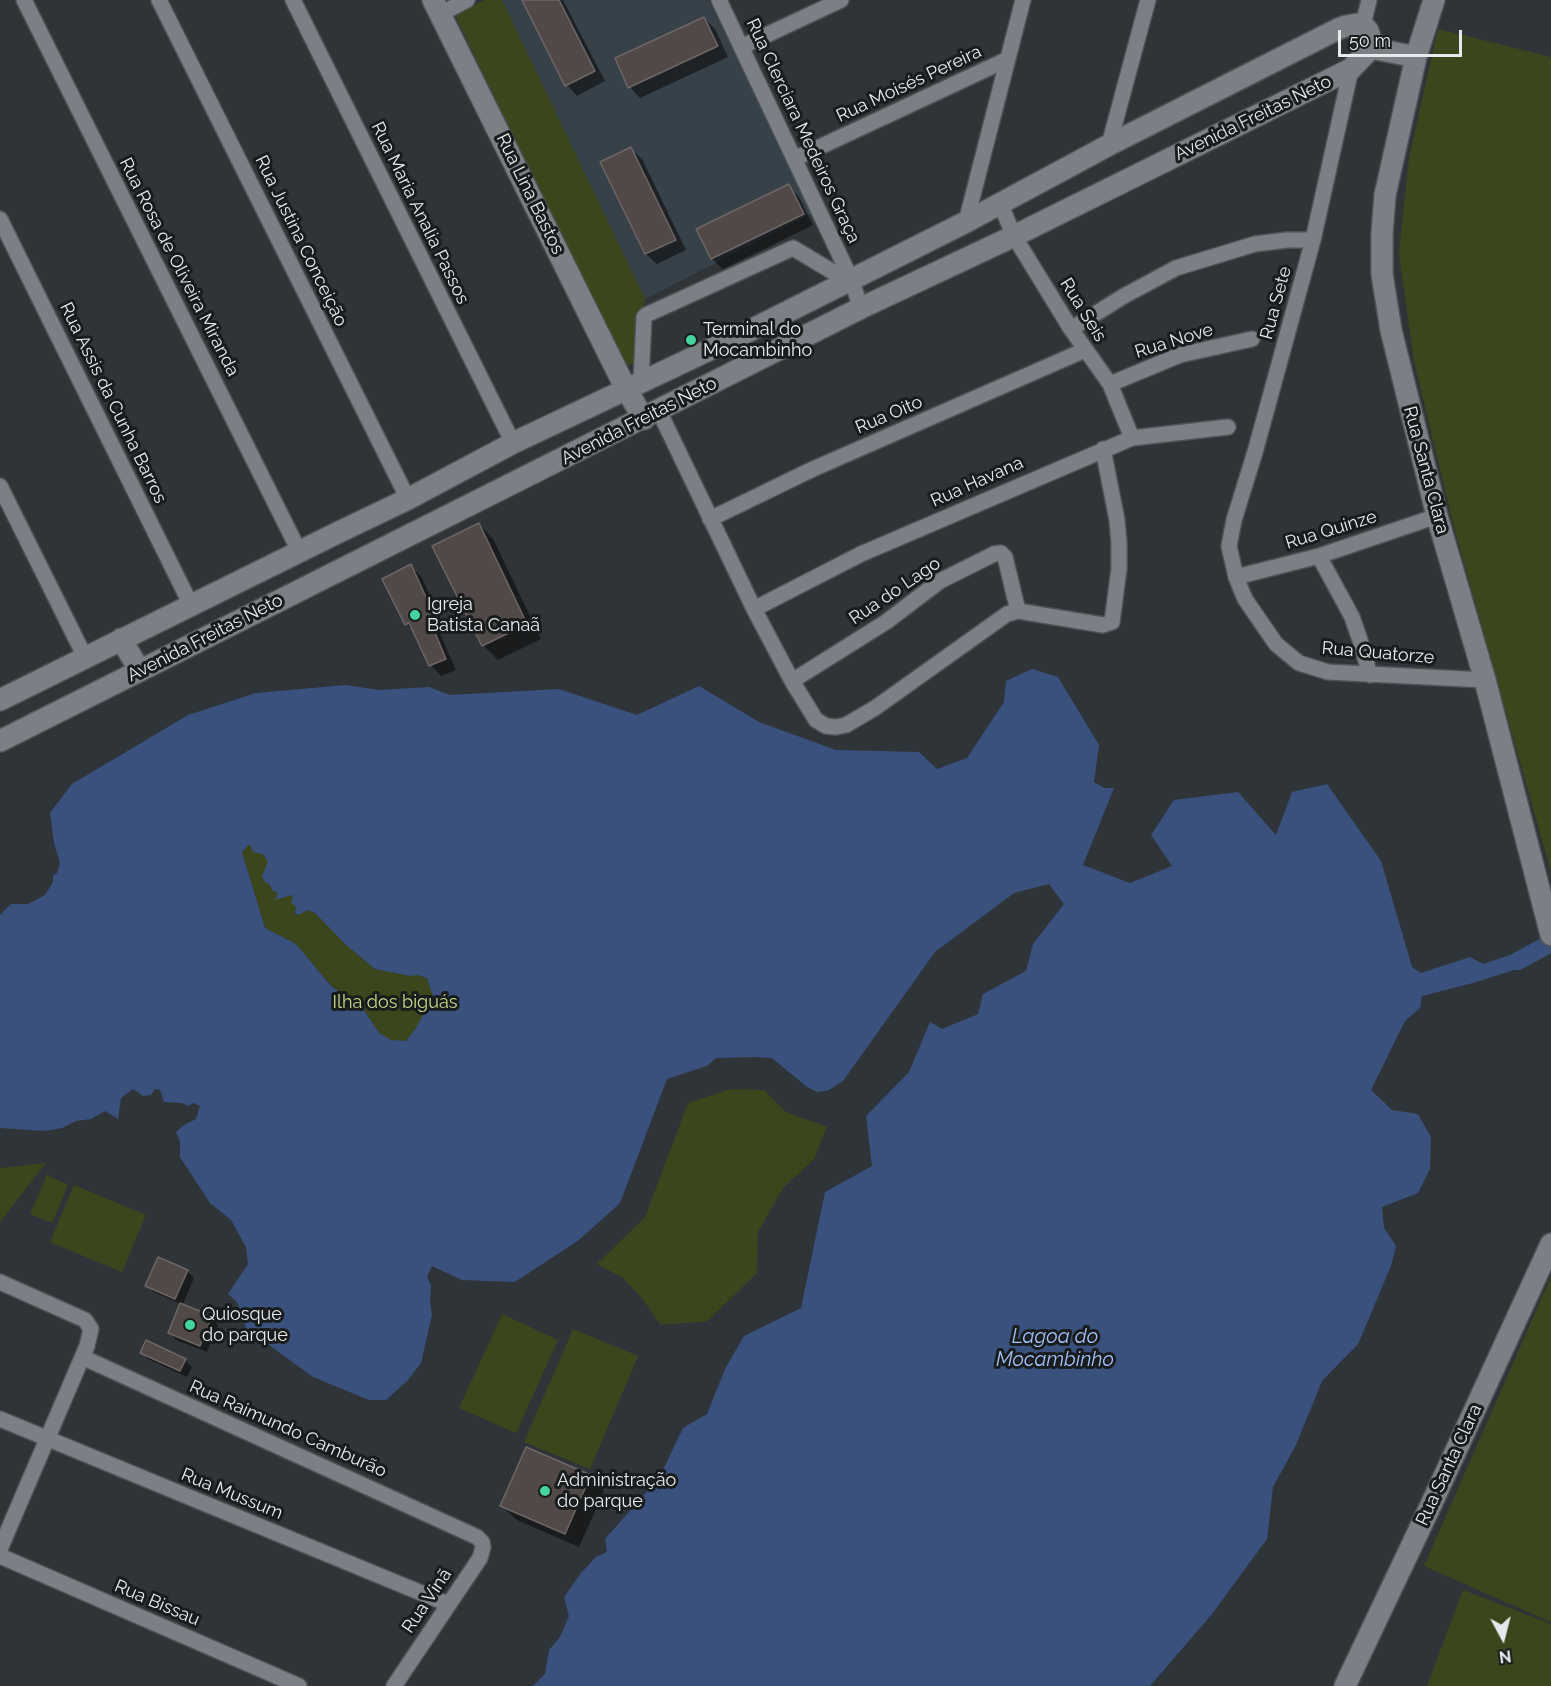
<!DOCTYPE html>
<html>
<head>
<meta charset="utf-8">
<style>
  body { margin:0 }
  #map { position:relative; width:1551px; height:1686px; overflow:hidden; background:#2f3438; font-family:Raleway,sans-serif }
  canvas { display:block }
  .north { position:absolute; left:1473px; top:1608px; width:60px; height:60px; -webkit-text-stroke:4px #191c1d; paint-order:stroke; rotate:173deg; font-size:16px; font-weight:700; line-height:24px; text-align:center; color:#e7eaed }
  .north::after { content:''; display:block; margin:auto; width:21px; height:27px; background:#e7eaed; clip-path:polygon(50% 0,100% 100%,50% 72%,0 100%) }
  .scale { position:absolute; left:1338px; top:30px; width:124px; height:27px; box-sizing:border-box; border:3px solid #e7eaed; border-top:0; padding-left:8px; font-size:18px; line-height:21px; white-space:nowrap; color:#e7eaed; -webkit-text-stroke:4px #191c1d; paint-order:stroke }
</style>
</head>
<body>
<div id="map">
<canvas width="1551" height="1686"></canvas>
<div class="north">N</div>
<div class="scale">50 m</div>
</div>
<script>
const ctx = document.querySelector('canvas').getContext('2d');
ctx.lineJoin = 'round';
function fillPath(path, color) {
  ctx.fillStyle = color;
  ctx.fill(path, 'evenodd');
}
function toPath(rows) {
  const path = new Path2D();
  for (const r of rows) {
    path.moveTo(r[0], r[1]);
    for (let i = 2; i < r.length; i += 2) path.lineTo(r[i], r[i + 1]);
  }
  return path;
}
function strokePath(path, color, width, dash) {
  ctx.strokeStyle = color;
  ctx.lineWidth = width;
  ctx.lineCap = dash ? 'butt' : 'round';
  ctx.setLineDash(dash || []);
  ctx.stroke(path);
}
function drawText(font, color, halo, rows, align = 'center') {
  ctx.font = font + ' Raleway,sans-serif';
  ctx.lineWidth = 6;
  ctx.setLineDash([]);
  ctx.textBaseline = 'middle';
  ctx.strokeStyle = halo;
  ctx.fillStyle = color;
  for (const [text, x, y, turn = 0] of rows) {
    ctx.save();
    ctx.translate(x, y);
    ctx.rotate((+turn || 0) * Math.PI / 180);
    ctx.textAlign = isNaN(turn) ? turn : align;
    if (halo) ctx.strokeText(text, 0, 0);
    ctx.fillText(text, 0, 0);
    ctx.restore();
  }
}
fillPath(toPath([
  [485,0,708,0,817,211,645,299,634,363]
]), '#374149');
fillPath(toPath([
  [485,0,502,0,645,299,634,363,624,367,455,15],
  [1438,29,1551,57,1551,872,1454,527,1414,361,1399,254,1409,158],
  [251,843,258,852,263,854,269,862,266,871,271,885,278,893,276,899,292,895,296,907,295,913,298,915,308,910,315,913,346,945,375,969,410,976,418,974,427,978,433,996,416,1028,406,1041,391,1040,379,1033,356,998,343,994,331,985,296,944,265,928,242,851],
  [730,1089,764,1090,786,1112,827,1127,814,1159,783,1188,758,1232,757,1273,707,1321,661,1325,641,1297,623,1278,597,1264,645,1217,688,1103],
  [46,1163,0,1222,0,1168],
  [47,1175,68,1185,52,1223,30,1214],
  [74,1185,146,1215,122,1272,50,1242],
  [1551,1277,1551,1622,1424,1566],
  [502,1314,558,1340,516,1433,459,1408],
  [573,1329,638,1356,590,1469,524,1442],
  [1463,1590,1551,1624,1551,1686,1427,1686]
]), '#3c461c');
fillPath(toPath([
  [1032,669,1058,677,1099,745,1094,782,1104,788,1114,788,1083,865,1130,883,1172,866,1151,835,1174,800,1238,792,1276,835,1292,792,1327,784,1381,861,1412,967,1421,973,1470,957,1483,964,1516,953,1520,968,1473,983,1422,996,1420,1008,1405,1021,1371,1090,1392,1110,1418,1114,1431,1137,1430,1169,1418,1193,1382,1207,1384,1228,1396,1246,1391,1266,1358,1344,1322,1381,1296,1445,1273,1487,1267,1539,1212,1614,1150,1686,533,1686,545,1674,549,1650,560,1637,569,1616,564,1597,581,1573,596,1557,607,1552,605,1539,659,1478,683,1428,707,1414,725,1369,744,1336,801,1308,825,1192,872,1166,866,1116,909,1072,930,1022,942,1029,978,1014,983,994,1026,971,1033,944,1064,904,1049,884,1014,893,935,952,843,1081,829,1090,817,1092,807,1087,772,1058,755,1057,716,1058,707,1066,667,1079,620,1203,579,1240,515,1282,462,1280,432,1266,427,1277,431,1285,430,1301,432,1315,421,1363,407,1381,386,1400,369,1400,313,1377,246,1328,237,1302,228,1294,248,1264,246,1247,231,1220,210,1203,180,1157,180,1141,176,1132,184,1125,196,1119,200,1106,193,1103,189,1106,182,1103,164,1102,160,1090,155,1089,151,1095,143,1096,133,1089,121,1098,118,1119,105,1111,91,1119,76,1121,62,1128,46,1131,0,1128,0,915,11,904,28,904,45,895,53,882,53,876,57,873,60,863,54,843,50,813,72,784,188,715,256,693,346,685,379,690,429,687,450,695,559,689,637,715,699,686,759,722,836,750,919,752,937,769,967,758,1004,702,1006,681],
  [250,844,253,852,263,854,268,862,262,876,265,882,270,885,272,890,278,893,275,900,292,895,293,898,291,902,296,907,295,913,298,915,308,910,315,913,346,945,375,969,410,976,418,975,427,978,433,996,416,1028,406,1041,391,1040,379,1033,356,998,343,994,331,986,296,944,265,928,242,852]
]), '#3a517e');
fillPath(toPath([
  [523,0,563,0,605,81,577,96,567,85],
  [704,18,715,29,728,57,640,98,630,87],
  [631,149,642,159,686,250,657,264,646,254,602,162],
  [788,186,799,197,813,225,723,269,712,259,698,230],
  [479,524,493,539,541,639,498,660,483,645],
  [410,566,421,576,443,624,437,627,456,670,441,676,431,665,416,633,406,624],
  [187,1271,194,1278,182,1306,211,1318,218,1325,207,1352,176,1340,170,1333,181,1304,154,1292,147,1285],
  [141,1352,185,1360,192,1367,187,1377,148,1359],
  [590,1477,604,1491,579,1547,517,1520,502,1506]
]), '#0007');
strokePath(toPath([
  [1518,961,1551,943]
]), '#3a517e', 18);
const building = toPath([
  [522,0,559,0,595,71,565,86,522,0],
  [704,17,718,46,628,88,615,58,704,17],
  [631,147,676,240,645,254,600,162,631,147],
  [789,184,804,214,711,259,696,229,789,184],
  [479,523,527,624,482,646,432,546,479,523],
  [411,564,433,613,428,616,446,659,429,666,409,623,405,625,382,579,411,564],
  [158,1257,188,1270,175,1299,145,1286,158,1257],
  [180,1303,212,1316,200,1346,168,1333,180,1303],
  [146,1340,186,1359,180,1371,140,1353,146,1340],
  [526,1447,591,1475,565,1534,500,1506,526,1447]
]);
fillPath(building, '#504948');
strokePath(building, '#6e6665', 1.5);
const street = toPath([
  [24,0,299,551],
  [159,0,408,499],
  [293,0,513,443],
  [719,0,851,279,861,308],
  [440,14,467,0],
  [1363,25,1369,0],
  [741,47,841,0],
  [1351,69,1313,240,1255,452,1234,520,1229,546,1236,577,1245,599,1276,644,1299,663,1328,672,1485,680],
  [1109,145,1148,0],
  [794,159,1008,59],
  [1000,203,1014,236,1071,329,1110,384,1132,438],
  [0,219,191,605],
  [966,222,1023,0],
  [1071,329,1124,296,1176,268,1255,244,1287,240,1313,240],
  [641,382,644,317,646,315,793,248,848,281],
  [1110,384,1180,355,1252,339],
  [659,411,754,609,792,681,816,720,826,726,836,727,846,725,875,708,1007,614,1018,611,1103,625,1112,622,1119,569,1119,543,1117,520,1103,449],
  [0,486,85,657],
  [710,519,813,469,1085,350],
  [1319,556,1352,617,1360,640,1370,675],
  [1236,577,1319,556,1437,516],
  [754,609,861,554,1132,438,1228,427],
  [792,681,886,622,940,581,994,554,1001,553,1005,557,1018,611],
  [0,1282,85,1320,91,1329,87,1346,0,1549],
  [82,1357,477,1537,482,1542,483,1547,480,1558,394,1686],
  [0,1419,448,1604],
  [0,1556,299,1686]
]);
const secondary = toPath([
  [433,0,626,389,644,419],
  [1434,0,1416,57,1385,195,1382,233,1382,274,1391,330,1437,516,1485,680,1551,935],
  [1371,48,1416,57],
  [121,639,140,671],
  [0,700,337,533,408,499,513,443,747,332,966,222,1109,145,1338,29,1346,26,1358,24,1363,25,1368,31,1371,40,1371,48,1351,69,1014,236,861,308,0,741],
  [1345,1686,1430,1507,1551,1244]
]);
strokePath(street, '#4d5255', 18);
strokePath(secondary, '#4d5255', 24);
strokePath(street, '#7a8085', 15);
strokePath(secondary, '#7a8085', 21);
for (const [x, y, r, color] of [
  [691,340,6,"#44d49f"],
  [415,615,6,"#44d49f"],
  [190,1325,6,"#44d49f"],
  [545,1491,6,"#44d49f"]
]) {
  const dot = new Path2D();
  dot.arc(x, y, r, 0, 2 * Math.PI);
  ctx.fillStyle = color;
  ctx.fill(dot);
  strokePath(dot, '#191c1d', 2);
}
drawText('18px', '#e7eaed', '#191c1d', [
  ["Rua Moisés Pereira",909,84,-25],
  ["Avenida Freitas Neto",1253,118,-26],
  ["Rua Clerciara Medeiros Graça",803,131,65],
  ["Rua Lina Bastos",530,194,64],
  ["Rua Maria Analia Passos",420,213,64],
  ["Rua Justina Conceição",301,241,64],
  ["Rua Rosa de Oliveira Miranda",179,267,63],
  ["Rua Sete",1276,303,-75],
  ["Rua Seis",1083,310,58],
  ["Rua Nove",1174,341,-17],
  ["Rua Assis da Cunha Barros",113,403,64],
  ["Rua Oito",889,415,-23],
  ["Avenida Freitas Neto",639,421,-27],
  ["Rua Santa Clara",1426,470,75],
  ["Rua Havana",977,482,-24],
  ["Rua Quinze",1331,530,-17],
  ["Rua do Lago",895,591,-34],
  ["Avenida Freitas Neto",205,638,-27],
  ["Rua Quatorze",1378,653,5],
  ["Rua Raimundo Camburão",288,1429,24],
  ["Rua Santa Clara",1449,1465,-65],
  ["Rua Mussum",232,1494,22],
  ["Rua Vinã",427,1601,-56],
  ["Rua Bissau",157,1603,23]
]);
drawText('18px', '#e7eaed', '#191c1d', [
  ["Terminal do",703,330],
  ["Mocambinho",703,351],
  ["Igreja",427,605],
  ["Batista Canaã",427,626],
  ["Quiosque",202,1315],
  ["do parque",202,1336],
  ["Administração",557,1481],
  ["do parque",557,1502]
], 'left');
drawText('18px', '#c5da88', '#191c1d', [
  ["Ilha dos biguás",395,1003]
]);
drawText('italic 20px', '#a2c1f9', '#191c1d', [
  ["Lagoa do",1055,1337],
  ["Mocambinho",1055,1360]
]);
</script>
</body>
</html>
